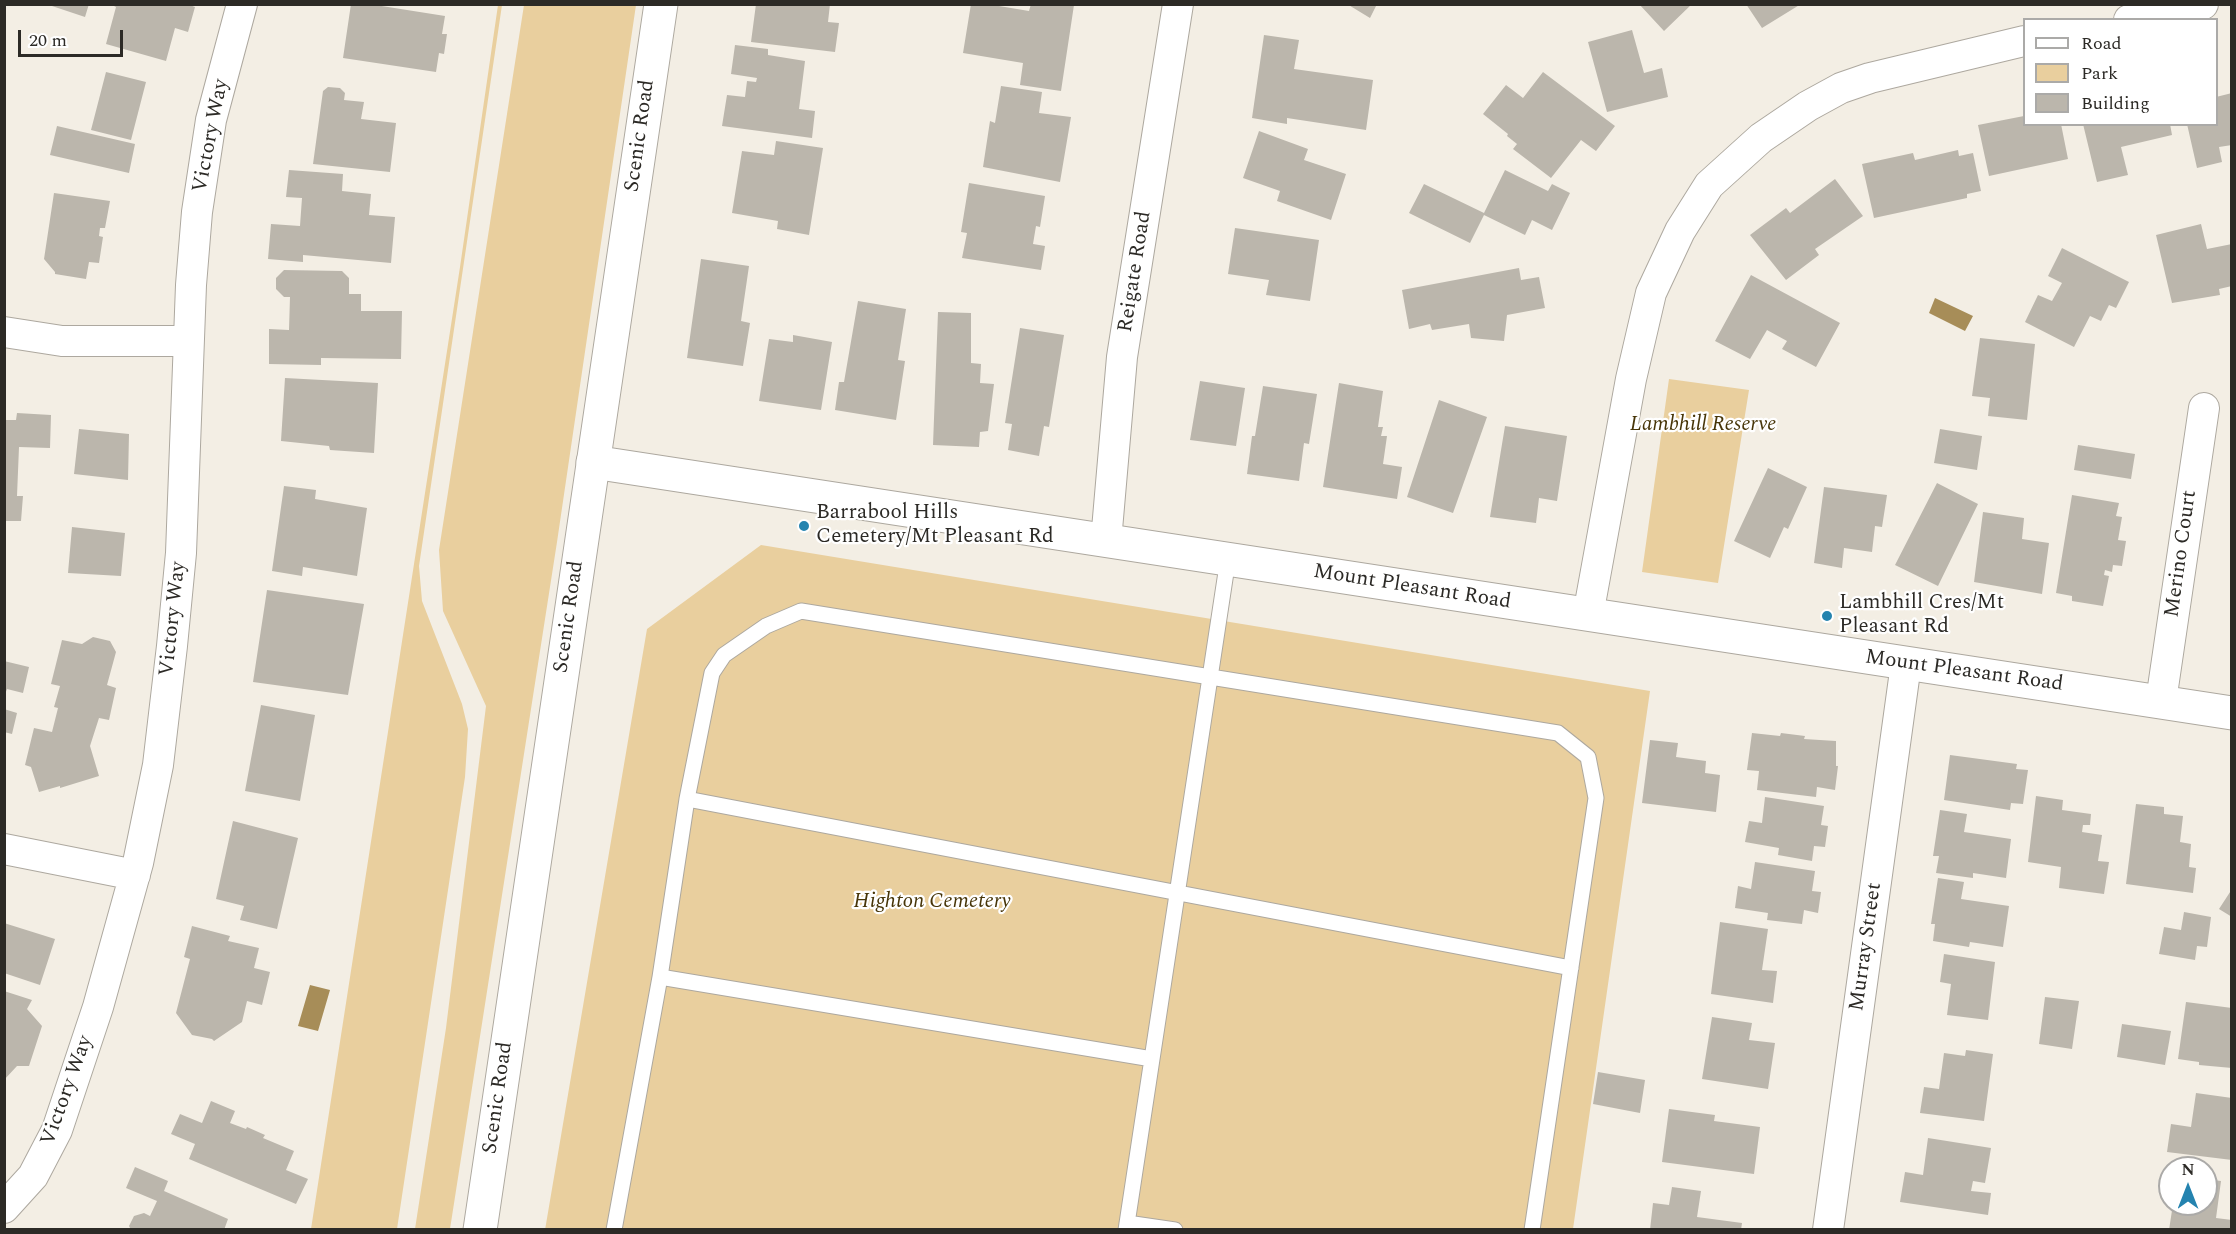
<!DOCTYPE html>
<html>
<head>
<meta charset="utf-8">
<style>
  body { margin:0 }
  #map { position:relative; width:2236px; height:1234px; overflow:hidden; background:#f3eee4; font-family:Spectral,serif }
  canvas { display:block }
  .frame { position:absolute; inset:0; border:6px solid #2c2a26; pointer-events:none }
  .legend { position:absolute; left:2023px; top:18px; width:195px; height:108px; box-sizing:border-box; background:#fff; border:2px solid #abaaa8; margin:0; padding:8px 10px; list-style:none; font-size:18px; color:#2c2a26 }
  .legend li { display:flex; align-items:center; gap:12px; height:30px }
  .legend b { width:30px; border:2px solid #abaaa8 }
  .north { position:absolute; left:2158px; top:1156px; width:60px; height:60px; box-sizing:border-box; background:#fff; border:2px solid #abaaa8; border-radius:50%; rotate:0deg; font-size:16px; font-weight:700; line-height:24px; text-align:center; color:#2c2a26 }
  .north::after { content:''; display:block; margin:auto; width:21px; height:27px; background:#2483af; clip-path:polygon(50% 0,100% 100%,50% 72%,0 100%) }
  .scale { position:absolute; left:18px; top:30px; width:105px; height:27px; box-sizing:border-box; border:3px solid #2c2a26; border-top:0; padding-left:8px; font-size:18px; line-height:21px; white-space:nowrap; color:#2c2a26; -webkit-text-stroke:4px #fff; paint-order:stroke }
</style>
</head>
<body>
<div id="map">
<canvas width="2236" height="1234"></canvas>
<div class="frame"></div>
<ul class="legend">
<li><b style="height:8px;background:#fff"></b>Road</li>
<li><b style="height:16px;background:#e9cf9e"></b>Park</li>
<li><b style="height:16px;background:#bbb6ac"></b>Building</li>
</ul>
<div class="north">N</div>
<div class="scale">20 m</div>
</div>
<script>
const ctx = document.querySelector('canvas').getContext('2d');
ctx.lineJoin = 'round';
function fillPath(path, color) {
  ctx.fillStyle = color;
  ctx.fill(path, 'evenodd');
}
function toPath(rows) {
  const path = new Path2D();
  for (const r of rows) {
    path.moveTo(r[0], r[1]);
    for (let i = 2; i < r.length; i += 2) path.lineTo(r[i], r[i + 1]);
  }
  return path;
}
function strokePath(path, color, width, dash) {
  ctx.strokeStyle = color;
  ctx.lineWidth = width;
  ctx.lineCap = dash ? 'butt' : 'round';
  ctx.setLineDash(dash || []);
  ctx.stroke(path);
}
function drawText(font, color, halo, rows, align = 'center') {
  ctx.font = font + ' Spectral,serif';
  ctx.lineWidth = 4.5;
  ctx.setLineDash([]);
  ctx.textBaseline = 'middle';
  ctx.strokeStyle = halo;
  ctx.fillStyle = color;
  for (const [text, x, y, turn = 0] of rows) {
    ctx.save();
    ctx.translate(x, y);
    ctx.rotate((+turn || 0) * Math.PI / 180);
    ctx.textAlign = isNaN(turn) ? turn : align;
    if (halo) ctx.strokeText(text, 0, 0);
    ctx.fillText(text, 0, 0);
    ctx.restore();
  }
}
fillPath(toPath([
  [498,5,502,5,419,566,422,601,462,704,468,729,465,777,397,1229,311,1229,460,267],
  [524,5,636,5,557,542,450,1229,415,1229,446,1028,486,706,443,611,439,550],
  [1669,379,1749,390,1718,583,1642,572],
  [761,545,1650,691,1573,1229,545,1230,647,629]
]), '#e9cf9e');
fillPath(toPath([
  [1935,298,1973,316,1965,331,1929,313],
  [310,985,330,990,318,1031,298,1026]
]), '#a78d58');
fillPath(toPath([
  [46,4,89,4,85,17],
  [110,4,187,4,195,7,188,32,175,28,166,61,106,44,116,7],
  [351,4,369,4,445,16,442,34,447,34,444,54,439,53,436,72,343,58],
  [756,4,830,4,828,22,839,23,835,52,751,42],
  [971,4,987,4,1029,11,1031,4,1074,5,1061,91,1020,85,1023,63,963,53],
  [1347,4,1377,4,1370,18],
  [1639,4,1692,4,1664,31],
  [1746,4,1801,4,1762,28],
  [1632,30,1644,73,1662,68,1668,97,1607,112,1588,42],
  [1264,35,1299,40,1294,69,1373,80,1366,130,1287,118,1287,124,1252,118],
  [735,45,768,49,768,55,805,61,799,109,815,111,812,138,722,126,727,95,745,97,747,81,756,82,757,78,731,74],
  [106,72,146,82,131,140,91,130],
  [1543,72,1615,126,1596,151,1581,140,1551,178,1513,149,1517,144,1507,136,1508,134,1483,114,1506,85,1523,98],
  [1001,86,1042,92,1039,113,1071,117,1060,182,983,167,990,121,995,123],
  [328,87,340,88,345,93,344,100,364,102,361,119,396,123,390,172,313,164,323,91],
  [2232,93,2232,145,2219,147,2222,162,2197,168,2187,124,2216,124,2216,97],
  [2024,116,2024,124,2061,124,2068,159,1989,176,1978,125],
  [2083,124,2170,124,2172,135,2121,147,2128,175,2097,182],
  [57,126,135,144,129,173,50,155],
  [1259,131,1308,149,1304,160,1346,174,1331,220,1277,201,1280,191,1243,178],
  [776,141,823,148,809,235,777,229,778,221,732,213,742,151,774,155],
  [1958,150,1959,156,1973,153,1981,191,1967,194,1967,198,1874,218,1862,164,1913,153,1915,160],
  [289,170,343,174,342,191,371,194,369,215,395,217,391,263,303,255,303,262,268,259,271,224,300,226,302,198,286,197],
  [1505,170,1548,191,1552,184,1570,193,1552,230,1532,220,1525,235,1484,215,1470,243,1409,213,1424,184,1484,213],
  [1835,179,1863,216,1815,249,1819,255,1786,280,1750,235,1786,208,1790,213],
  [969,183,1045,196,1040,227,1036,226,1033,244,1045,246,1041,270,962,258,967,233,961,232],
  [54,193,110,201,105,228,100,228,99,236,103,237,99,263,89,262,86,279,55,274,55,272,44,259],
  [2201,224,2207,249,2232,244,2232,286,2219,289,2220,295,2172,303,2156,235],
  [1235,228,1319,240,1310,301,1266,295,1269,280,1228,274],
  [2062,248,2129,282,2116,308,2109,305,2101,321,2090,316,2074,347,2025,322,2038,295,2052,301,2062,283,2048,276],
  [701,259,749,266,741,321,750,323,743,366,687,358],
  [1519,268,1521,280,1539,277,1545,308,1507,315,1504,341,1471,338,1469,324,1432,330,1430,324,1409,329,1402,290],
  [284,270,342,271,349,278,349,294,361,294,361,311,402,311,401,359,321,358,321,365,269,364,269,329,289,330,290,297,284,297,276,289,276,278],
  [1751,275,1840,323,1816,367,1782,349,1787,341,1767,330,1750,359,1715,341],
  [858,301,906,309,898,360,905,361,896,420,835,410,839,382,844,382],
  [938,312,971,313,971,363,981,364,980,383,994,384,988,431,980,432,979,447,933,445],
  [1020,328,1064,335,1049,427,1044,426,1039,456,1008,450,1012,424,1005,423],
  [793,335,832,342,821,410,759,401,769,339,793,342],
  [1980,338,2035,344,2027,420,1988,416,1990,398,1972,396],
  [285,378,378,383,374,453,330,450,329,446,281,441],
  [1200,381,1245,388,1236,446,1190,440],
  [1339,383,1383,391,1378,427,1383,427,1381,436,1387,436,1383,464,1402,467,1397,499,1323,487],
  [1263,386,1317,394,1309,444,1304,443,1299,481,1247,474,1252,436,1255,436],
  [1439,400,1487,417,1453,513,1407,497],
  [17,413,51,415,50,448,19,447,17,496,23,496,21,521,4,521,4,420,16,420],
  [1505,426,1567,436,1557,501,1539,498,1536,523,1490,517],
  [79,429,129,434,128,480,74,474],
  [1940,429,1982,436,1977,470,1934,463],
  [2078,445,2135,454,2131,479,2074,470],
  [1768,468,1807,487,1788,529,1784,527,1770,558,1734,541],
  [1937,483,1978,504,1938,586,1895,565],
  [284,486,316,490,315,499,367,508,357,576,303,567,302,576,272,571],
  [1824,487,1887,495,1882,527,1875,526,1872,552,1844,548,1842,568,1814,563],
  [2072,495,2119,503,2116,516,2122,517,2118,540,2126,541,2122,566,2113,565,2112,572,2105,570,2104,575,2109,576,2103,606,2072,601,2072,596,2056,593],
  [1983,512,2024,518,2022,539,2049,543,2042,594,1974,582],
  [72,527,125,533,121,576,68,573],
  [267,590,364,604,348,695,253,682],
  [93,637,110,641,116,652,107,685,116,688,109,720,99,718,90,746,99,776,60,788,60,786,39,792,31,767,25,765,34,728,52,732,58,708,54,707,60,686,51,684,62,640,82,644],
  [4,661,29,667,23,693,7,689,4,697],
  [261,705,315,715,300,801,245,791],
  [4,709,17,713,12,734,4,732],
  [1752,733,1780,736,1781,733,1805,736,1804,739,1836,741,1836,766,1838,766,1835,790,1817,787,1816,797,1757,790,1759,771,1747,770],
  [1650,740,1678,743,1676,757,1706,761,1705,773,1720,775,1716,812,1642,803],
  [1950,755,2017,764,2016,769,2028,770,2023,804,2011,803,2010,810,1944,800],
  [2036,796,2063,800,2062,810,2091,814,2090,825,2083,825,2082,832,2102,835,2098,861,2109,862,2104,894,2059,888,2061,867,2028,862],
  [1765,797,1824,806,1821,825,1828,826,1825,847,1814,846,1812,861,1778,855,1779,848,1745,842,1749,821,1762,823],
  [2136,804,2164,807,2164,814,2183,816,2180,842,2191,844,2189,867,2196,868,2193,893,2126,884],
  [1940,810,1967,814,1964,832,2011,839,2006,878,1973,873,1973,878,1936,873,1939,856,1933,856],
  [233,821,298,838,277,929,240,920,244,906,216,899],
  [1755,862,1815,871,1812,891,1821,892,1818,913,1804,910,1802,924,1767,920,1768,913,1735,908,1738,886,1751,889],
  [1938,878,1964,882,1961,899,2009,906,2003,947,1970,942,1969,947,1933,941,1935,924,1931,924],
  [2232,889,2232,917,2219,909],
  [2184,912,2211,917,2207,947,2197,946,2195,960,2159,954,2164,927,2181,930],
  [1720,922,1768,929,1762,970,1777,971,1773,1003,1711,994],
  [4,923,55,939,40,985,4,973],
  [192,926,230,936,228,941,259,948,254,968,270,972,262,1005,247,1001,242,1022,214,1041,212,1039,192,1035,176,1013,190,959,184,957],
  [1944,954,1995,962,1988,1020,1947,1015,1951,984,1940,982],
  [4,991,32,1000,27,1009,42,1026,29,1066,17,1066,4,1080],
  [2045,997,2079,1001,2072,1049,2039,1044],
  [2186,1002,2232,1008,2232,1068,2199,1065,2199,1062,2178,1059],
  [1712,1017,1752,1023,1749,1040,1775,1043,1768,1089,1702,1079],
  [2122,1024,2171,1031,2165,1065,2117,1057],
  [1966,1050,1993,1054,1984,1121,1920,1113,1924,1087,1939,1089,1944,1053,1965,1056],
  [1598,1072,1645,1080,1640,1113,1593,1104],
  [2196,1093,2232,1098,2232,1160,2167,1152,2171,1124,2191,1127],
  [211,1101,235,1111,230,1123,246,1129,247,1127,265,1135,263,1138,294,1151,286,1170,308,1179,296,1204,189,1159,195,1144,171,1134,180,1114,202,1123],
  [1669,1109,1715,1115,1714,1121,1760,1127,1754,1174,1662,1162],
  [1928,1138,1991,1148,1985,1183,1973,1181,1971,1191,1991,1193,1988,1215,1900,1202,1905,1172,1923,1175],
  [135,1167,168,1181,164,1191,228,1219,224,1230,131,1230,129,1226,134,1216,144,1213,150,1216,157,1201,126,1188],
  [2206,1179,2221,1181,2216,1218,2232,1220,2232,1230,2169,1230,2173,1204,2206,1204],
  [1672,1187,1701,1191,1697,1217,1742,1223,1741,1230,1650,1230,1653,1203,1669,1205]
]), '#bbb6ac');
const service = toPath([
  [687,799,1571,968],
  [660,977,1152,1059],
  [1127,1223,1175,1230],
  [614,1230,660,977,687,799,712,673,724,655,766,626,801,611,1558,733,1588,757,1596,798,1532,1230],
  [1126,1230,1228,559]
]);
const minor = toPath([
  [2129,20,2203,4],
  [4,332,62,341,188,341],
  [1106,541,1122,357,1178,4],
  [1588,615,1631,379,1651,293,1680,231,1709,185,1761,138,1808,106,1841,88,1870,78,2024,41],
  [2161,701,2204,408],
  [4,849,135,875],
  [4,1208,33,1176,57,1130,98,1007,138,863,158,765,172,646,181,553,191,285,197,212,211,120,242,4],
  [1828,1230,1906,664]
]);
const tertiary = toPath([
  [593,462,2232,713]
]);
const secondary = toPath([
  [480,1230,661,4]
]);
strokePath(service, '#ada89f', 17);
strokePath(minor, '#ada89f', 32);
strokePath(tertiary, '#ada89f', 35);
strokePath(secondary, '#ada89f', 35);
strokePath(service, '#fff', 15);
strokePath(minor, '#fff', 30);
strokePath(tertiary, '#fff', 33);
strokePath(secondary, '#fff', 33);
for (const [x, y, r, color] of [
  [804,526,6,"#2483af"],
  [1827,616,6,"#2483af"]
]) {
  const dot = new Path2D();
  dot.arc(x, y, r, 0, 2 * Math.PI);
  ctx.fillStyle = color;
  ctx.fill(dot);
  strokePath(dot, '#fff', 2);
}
drawText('21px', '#2c2a26', '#fff', [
  ["Victory Way",212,136,-79],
  ["Scenic Road",641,136,-82],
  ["Reigate Road",1136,272,-81],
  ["Merino Court",2182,554,-82],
  ["Mount Pleasant Road",1412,588,9],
  ["Scenic Road",570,617,-82],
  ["Victory Way",174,619,-84],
  ["Mount Pleasant Road",1964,672,8],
  ["Murray Street",1867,947,-82],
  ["Victory Way",68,1091,-70],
  ["Scenic Road",499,1098,-82]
]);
drawText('italic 21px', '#473508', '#fff', [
  ["Lambhill Reserve",1703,426],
  ["Highton Cemetery",932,903]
]);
drawText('21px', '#2c2a26', '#fff', [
  ["Barrabool Hills",816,514],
  ["Cemetery/Mt Pleasant Rd",816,538],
  ["Lambhill Cres/Mt",1839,604],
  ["Pleasant Rd",1839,628]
], 'left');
</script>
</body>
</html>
